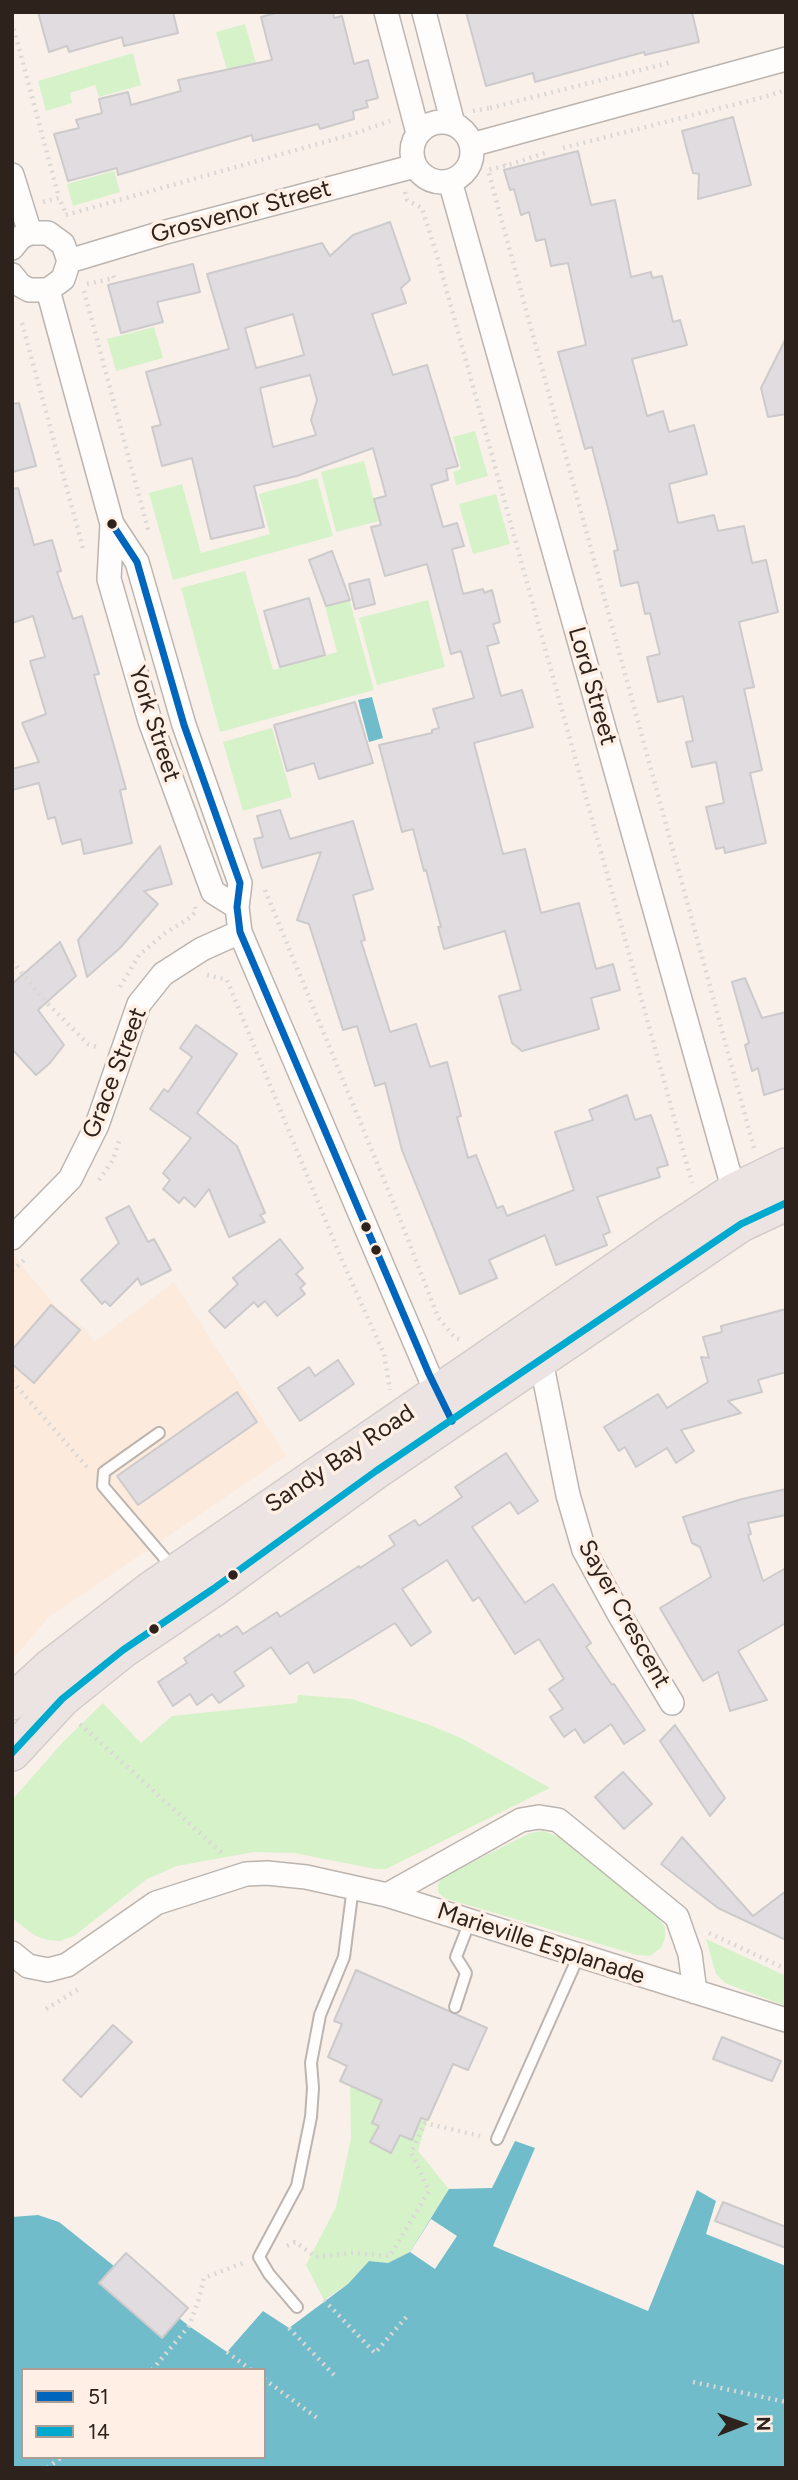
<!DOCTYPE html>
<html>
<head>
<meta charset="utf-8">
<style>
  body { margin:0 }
  #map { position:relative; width:798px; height:2480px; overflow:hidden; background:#f9f0ea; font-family:Figtree,sans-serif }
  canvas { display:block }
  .frame { position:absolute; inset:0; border:14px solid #2d231c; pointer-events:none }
  .legend { position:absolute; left:21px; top:2368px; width:245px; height:91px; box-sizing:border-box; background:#ffefe4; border:2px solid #ab9d94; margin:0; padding:9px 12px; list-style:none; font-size:21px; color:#2d231c }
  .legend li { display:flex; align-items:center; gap:14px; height:35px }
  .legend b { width:35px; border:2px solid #ab9d94 }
  .north { position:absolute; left:707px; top:2389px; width:70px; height:70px; -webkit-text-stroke:5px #ffefe4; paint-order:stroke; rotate:89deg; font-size:19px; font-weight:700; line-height:28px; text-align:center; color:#2d231c }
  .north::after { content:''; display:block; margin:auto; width:24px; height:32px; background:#2d231c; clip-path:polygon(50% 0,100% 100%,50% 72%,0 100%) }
</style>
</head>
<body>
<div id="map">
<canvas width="798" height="2480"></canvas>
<div class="frame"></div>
<ul class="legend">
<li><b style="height:9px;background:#0065bd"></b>51</li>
<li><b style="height:9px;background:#00a9ce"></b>14</li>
</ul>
<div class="north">N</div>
</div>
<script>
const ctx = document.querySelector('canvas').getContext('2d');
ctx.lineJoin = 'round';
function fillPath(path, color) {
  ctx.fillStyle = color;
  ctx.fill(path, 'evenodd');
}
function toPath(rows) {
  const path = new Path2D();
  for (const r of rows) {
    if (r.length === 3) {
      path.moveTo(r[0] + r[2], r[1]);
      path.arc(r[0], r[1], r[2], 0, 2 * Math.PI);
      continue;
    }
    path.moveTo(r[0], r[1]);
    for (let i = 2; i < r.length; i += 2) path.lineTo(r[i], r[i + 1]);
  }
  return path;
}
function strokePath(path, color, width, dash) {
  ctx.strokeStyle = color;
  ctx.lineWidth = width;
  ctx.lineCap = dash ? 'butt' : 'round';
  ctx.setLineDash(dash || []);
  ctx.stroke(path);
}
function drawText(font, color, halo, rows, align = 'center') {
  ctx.font = font + ' Figtree,sans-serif';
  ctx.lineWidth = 7;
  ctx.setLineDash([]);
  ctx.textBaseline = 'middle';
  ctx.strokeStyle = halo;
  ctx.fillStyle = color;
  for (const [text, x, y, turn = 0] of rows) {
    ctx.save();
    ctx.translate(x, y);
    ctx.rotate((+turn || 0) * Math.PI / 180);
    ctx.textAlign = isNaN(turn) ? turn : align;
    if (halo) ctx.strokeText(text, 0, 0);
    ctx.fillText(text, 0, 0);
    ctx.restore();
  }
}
fillPath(toPath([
  [12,1254,58,1309,85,1329,94,1342,174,1282,286,1456,49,1617,12,1660]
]), '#fceadc');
fillPath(toPath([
  [245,24,256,63,227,70,216,32],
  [133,53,141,85,99,97,95,85,70,93,72,103,46,111,38,81],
  [114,171,120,192,73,206,67,184],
  [154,327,163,358,116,371,107,339],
  [475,431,488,476,456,485,453,472,461,469,453,437],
  [364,461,379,521,336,532,321,472],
  [317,478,333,536,173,580,149,493,182,484,201,553,270,534,259,494],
  [496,494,510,544,473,554,459,504],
  [245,571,273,670,337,652,321,590,345,584,374,690,220,732,181,588],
  [428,600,445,667,377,685,359,618],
  [272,728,292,797,243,811,223,742],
  [298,1695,352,1699,430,1725,463,1739,550,1788,386,1869,375,1869,294,1853,254,1852,177,1866,147,1879,74,1936,60,1941,47,1940,34,1935,12,1918,12,1800,63,1742,103,1703,141,1743,172,1716,297,1703],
  [543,1831,559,1837,657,1917,665,1927,665,1938,661,1948,650,1956,637,1955,444,1898,438,1892,438,1884,443,1877,530,1833],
  [706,1939,786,1976,786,2006,725,1983,716,1974],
  [350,2085,427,2120,418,2151,449,2189,410,2252,388,2263,369,2261,348,2284,324,2300,306,2265,336,2207,351,2139]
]), '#d6f2c9');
fillPath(toPath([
  [372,697,383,738,369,742,358,700],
  [515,2141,535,2148,493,2246,648,2311,697,2190,716,2201,706,2234,786,2266,786,2468,12,2468,12,2217,38,2215,59,2222,189,2326,227,2352,263,2311,289,2328,348,2284,369,2261,388,2263,410,2252,449,2189,492,2188],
  [23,2370,264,2370,264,2457,23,2457]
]), '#70bcca');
fillPath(toPath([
  [431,2219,457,2236,435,2269,410,2252]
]), '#f9f0ea');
const building = toPath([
  [38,12,173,12,178,33,124,46,122,37,69,52,67,46,49,52,38,12],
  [279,12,333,12,334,18,342,16,354,64,368,60,378,98,366,101,368,107,353,111,354,119,320,129,318,124,253,141,252,135,118,175,117,168,68,181,54,134,79,128,76,120,102,113,99,99,128,92,131,105,181,91,178,80,272,60,261,17,279,12],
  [466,12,692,12,699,42,645,55,644,52,535,82,533,73,486,86,466,12],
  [733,117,751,185,698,199,699,174,693,173,682,131,733,117],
  [578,151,591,205,615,200,631,277,651,272,652,278,662,276,673,322,680,320,687,345,632,359,647,416,663,411,669,432,694,425,707,474,669,484,678,523,714,515,718,531,744,526,752,563,766,560,778,612,739,622,754,687,744,689,762,770,750,773,766,843,725,853,724,847,716,849,706,807,724,803,716,762,692,767,686,742,693,741,683,696,658,702,647,657,660,654,650,613,645,614,638,582,621,586,614,551,618,550,608,508,592,447,585,449,558,352,586,345,568,263,551,266,545,239,536,241,529,212,521,215,514,189,510,190,504,170,578,151],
  [390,222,410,280,401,288,406,303,372,314,393,375,427,365,458,466,446,469,448,480,431,485,443,527,457,523,464,546,452,549,463,594,483,589,484,593,492,590,500,622,493,624,499,643,487,646,501,696,522,690,533,727,474,743,503,854,525,849,541,913,579,903,596,969,613,964,620,990,591,998,599,1029,522,1051,512,1043,499,996,521,990,505,931,444,949,438,927,441,927,426,870,424,871,413,829,402,832,379,745,432,733,432,730,439,728,433,709,474,698,461,651,451,654,427,564,385,576,371,527,381,525,374,499,386,496,373,448,297,476,254,486,264,527,211,539,192,458,162,466,152,427,161,425,146,372,229,349,207,274,322,243,330,256,353,235,390,222],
  [293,314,304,355,256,368,245,328,293,314],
  [310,375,317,400,311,420,316,435,273,447,260,388,310,375],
  [193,264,200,292,157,302,163,322,121,333,108,285,193,264],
  [786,338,786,414,768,417,761,388,786,338],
  [19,403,36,466,12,472,12,404,19,403],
  [18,488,34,545,52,540,61,571,57,572,73,619,82,616,99,674,94,675,126,789,120,790,132,843,84,854,81,839,62,844,55,817,48,819,39,783,12,790,12,769,39,762,22,723,46,714,30,661,45,657,33,616,12,623,12,489,18,488],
  [332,551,350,600,326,606,309,560,332,551],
  [369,579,375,604,355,609,349,584,369,579],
  [309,598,325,655,280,667,264,611,309,598],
  [355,702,373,763,319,779,314,763,287,771,274,725,355,702],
  [280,810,290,839,353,821,373,889,353,895,365,940,361,941,390,1032,416,1024,430,1067,447,1062,461,1116,457,1117,468,1158,476,1155,497,1208,503,1206,507,1216,574,1190,555,1132,593,1120,589,1110,627,1095,635,1120,651,1115,668,1165,657,1168,660,1177,597,1197,610,1232,603,1235,607,1245,556,1265,545,1235,489,1260,497,1278,460,1294,402,1150,385,1083,375,1086,357,1026,343,1030,309,924,297,920,321,852,262,868,254,839,263,837,257,816,280,810],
  [160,846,172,884,144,891,158,904,120,948,87,977,78,940,160,846],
  [60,942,76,976,38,1010,64,1045,50,1063,36,1075,12,1049,12,984,60,942],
  [745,978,762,1018,786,1012,786,1088,764,1095,758,1068,752,1071,745,1045,749,1043,732,982,745,978],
  [196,1025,237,1054,197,1113,237,1146,265,1213,260,1215,265,1222,229,1237,209,1189,195,1207,184,1197,179,1203,163,1189,170,1180,163,1173,191,1138,150,1109,164,1089,168,1092,192,1057,180,1048,196,1025],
  [129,1206,148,1242,154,1239,171,1270,141,1285,138,1278,110,1306,105,1301,102,1304,81,1280,119,1243,106,1218,129,1206],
  [280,1239,303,1268,296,1274,305,1284,300,1288,305,1294,277,1316,265,1301,258,1307,254,1302,225,1328,209,1311,238,1284,233,1278,280,1239],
  [51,1305,80,1330,34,1383,12,1364,12,1350,51,1305],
  [786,1309,786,1372,758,1380,762,1392,728,1401,741,1413,681,1430,694,1451,676,1463,667,1448,636,1467,625,1447,619,1451,604,1427,658,1394,667,1408,708,1382,701,1357,709,1358,703,1337,722,1332,721,1326,786,1309],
  [338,1360,354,1384,300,1421,278,1388,309,1367,315,1376,338,1360],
  [237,1392,257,1422,138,1505,117,1476,237,1392],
  [506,1453,538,1501,518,1514,510,1502,472,1527,525,1603,553,1584,591,1643,586,1647,612,1685,614,1684,645,1730,624,1744,611,1724,584,1743,575,1729,564,1737,550,1717,563,1709,549,1689,564,1679,539,1639,515,1654,479,1597,473,1601,447,1560,402,1589,431,1632,411,1646,395,1623,314,1673,308,1662,290,1674,271,1647,234,1672,244,1686,219,1703,212,1694,197,1705,190,1694,173,1706,158,1682,187,1663,184,1658,219,1634,220,1637,237,1626,243,1634,277,1612,280,1617,359,1566,360,1568,395,1545,389,1536,415,1520,419,1526,462,1497,455,1487,506,1453],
  [786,1489,786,1515,748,1523,751,1534,748,1535,763,1581,786,1568,786,1623,738,1651,767,1700,730,1711,718,1672,703,1681,660,1608,711,1577,700,1547,692,1543,683,1517,742,1499,786,1489],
  [675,1725,725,1798,710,1816,660,1741,675,1725],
  [623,1772,652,1804,624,1829,595,1797,623,1772],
  [682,1837,753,1916,786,1891,786,1940,718,1908,661,1864,682,1837],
  [356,1970,487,2028,468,2070,453,2064,428,2120,421,2118,412,2140,400,2135,391,2153,370,2142,379,2126,372,2123,382,2100,340,2081,347,2066,328,2057,342,2024,334,2021,356,1970],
  [113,2025,132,2042,81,2097,63,2080,113,2025],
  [722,2037,781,2061,772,2081,713,2059,722,2037],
  [723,2202,786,2227,786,2248,715,2221,723,2202],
  [126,2253,188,2308,162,2338,99,2283,126,2253]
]);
fillPath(building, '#e1dcdf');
strokePath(building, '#cdcacc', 2);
const service = toPath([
  [159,1433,104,1472,103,1486,173,1568],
  [455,2007,466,1973,456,1957,470,1921],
  [497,2139,579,1955],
  [297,2307,269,2274,259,2257,297,2186,311,2117,313,2088,311,2063,320,2015,344,1957,353,1887]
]);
const minor = toPath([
  [386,12,418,133],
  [424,12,453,124],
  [442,152,30],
  [471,145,786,59],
  [12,175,30,233],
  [450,181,734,1191],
  [12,248,21,237,30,233,48,233,63,244,69,261,63,279,48,290,29,290,20,285,12,275],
  [69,261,162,233,415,166],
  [48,290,112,524,109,579,150,721,213,892,237,907],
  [112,524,137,562,184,725,240,883,237,907,240,932,437,1394],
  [12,1238,70,1179,97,1125,139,1004,163,974,202,949,240,932],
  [541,1361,568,1495,584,1550,619,1614,672,1703],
  [387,1895,521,1820,539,1817,558,1820,677,1917,690,1954,695,1992],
  [12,1953,28,1966,48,1970,67,1965,156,1903,246,1874,267,1873,306,1877,387,1895,786,2020]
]);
const primary = toPath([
  [12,1702,50,1667,150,1590,667,1235,734,1191,786,1166],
  [12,1753,62,1699,123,1650,213,1589,376,1471,741,1224,786,1203]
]);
strokePath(service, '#bcb4ae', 14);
strokePath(minor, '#bcb4ae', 26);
strokePath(primary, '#d3cdca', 38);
strokePath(toPath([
  [12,22,59,198],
  [490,108,672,62],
  [473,111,490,108],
  [563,148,764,97,786,90],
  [504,164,505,166,548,152],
  [505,166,488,170,754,1148],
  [405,192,407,200,422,208,438,259,692,1183],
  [43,202,59,198,66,214],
  [66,215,353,134,390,121],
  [87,284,114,278,112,272],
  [84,291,149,533],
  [22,323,84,552],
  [265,890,398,1214,438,1317,455,1338,462,1340],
  [12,961,43,999,88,1044,100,1048],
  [207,975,227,980,341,1258,384,1354,390,1390],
  [120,987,139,955,164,934,191,917,196,911,195,907],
  [99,1180,113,1160,120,1138],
  [12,1271,24,1260],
  [12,1381,87,1467],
  [80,1724,224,1855],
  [709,1933,786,1969],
  [46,2009,80,1988],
  [287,2246,295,2242,316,2257,352,2253,390,2256,429,2191,411,2152,425,2123,480,2136],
  [324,2300,375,2353,409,2314],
  [289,2328,335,2376],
  [227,2352,251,2370],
  [152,2370,189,2326,198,2302,204,2278,243,2263],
  [264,2379,317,2418],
  [693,2382,786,2402],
  [47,2468,62,2457]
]), '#dbd8d6', 4.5, [2, 5]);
strokePath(service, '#fefdfc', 10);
strokePath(minor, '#fefdfc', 23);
strokePath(primary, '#ebe4e3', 35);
strokePath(toPath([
  [112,524,137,562,184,725,240,883,237,907,240,932,429,1374,452,1421]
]), '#0065bd', 7);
strokePath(toPath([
  [12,1753,62,1699,123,1650,213,1589,376,1471,741,1224,786,1203]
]), '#00a9ce', 7);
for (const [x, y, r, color] of [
  [112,524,6,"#2d231c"],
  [366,1227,6,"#2d231c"],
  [376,1250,6,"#2d231c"],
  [233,1575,6,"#2d231c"],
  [154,1629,6,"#2d231c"]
]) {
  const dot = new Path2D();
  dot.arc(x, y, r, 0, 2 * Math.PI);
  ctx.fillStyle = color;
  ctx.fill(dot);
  strokePath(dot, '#ffefe4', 2.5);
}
drawText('24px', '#2d231c', '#ffefe4', [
  ["Grosvenor Street",241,212,-15],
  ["Lord Street",592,686,74],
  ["York Street",154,724,72],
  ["Grace Street",115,1073,-69],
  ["Sandy Bay Road",340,1459,-34],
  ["Sayer Crescent",624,1614,61],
  ["Marieville Esplanade",541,1944,18]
]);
</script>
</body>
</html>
